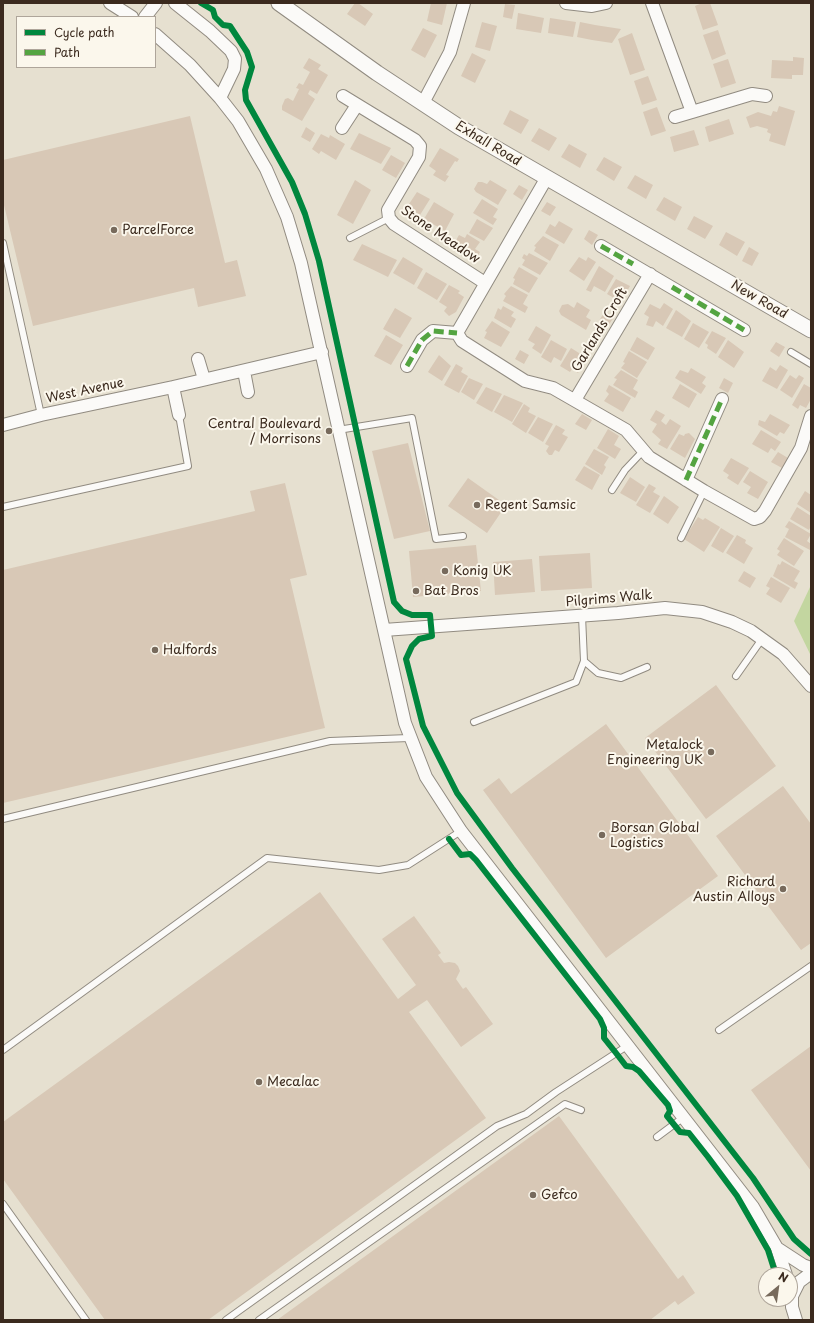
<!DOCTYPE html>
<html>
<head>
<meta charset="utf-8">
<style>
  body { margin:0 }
  #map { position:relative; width:814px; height:1323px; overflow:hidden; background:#e6e0d0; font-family:"Playpen Sans",sans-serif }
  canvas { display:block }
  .frame { position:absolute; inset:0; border:4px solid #3b2a1e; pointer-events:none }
  .legend { position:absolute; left:16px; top:16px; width:140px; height:52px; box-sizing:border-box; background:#fbf7ec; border:1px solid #aea59a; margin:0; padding:5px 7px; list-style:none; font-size:12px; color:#3b2a1e }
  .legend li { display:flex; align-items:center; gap:8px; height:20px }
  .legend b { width:20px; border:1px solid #aea59a }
  .north { position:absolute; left:758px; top:1267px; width:40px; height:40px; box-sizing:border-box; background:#fbf7ec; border:1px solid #aea59a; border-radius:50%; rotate:29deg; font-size:11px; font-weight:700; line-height:16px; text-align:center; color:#3b2a1e }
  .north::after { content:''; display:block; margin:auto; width:14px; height:18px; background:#776a5c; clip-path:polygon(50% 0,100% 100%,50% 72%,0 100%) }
</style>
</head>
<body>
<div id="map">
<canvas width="814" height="1323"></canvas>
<div class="frame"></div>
<ul class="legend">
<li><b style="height:5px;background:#00873e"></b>Cycle path</li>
<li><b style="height:5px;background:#54a441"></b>Path</li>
</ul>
<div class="north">N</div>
</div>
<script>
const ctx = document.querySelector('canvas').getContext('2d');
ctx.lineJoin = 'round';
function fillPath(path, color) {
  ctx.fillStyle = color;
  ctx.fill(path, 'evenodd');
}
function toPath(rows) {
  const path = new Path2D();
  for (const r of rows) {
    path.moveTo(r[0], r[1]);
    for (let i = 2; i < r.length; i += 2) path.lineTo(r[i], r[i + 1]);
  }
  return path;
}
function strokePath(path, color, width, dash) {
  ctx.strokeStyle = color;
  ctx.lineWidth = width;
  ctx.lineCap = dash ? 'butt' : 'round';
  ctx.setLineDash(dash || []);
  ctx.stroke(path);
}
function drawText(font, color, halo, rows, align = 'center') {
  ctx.font = font + ' "Playpen Sans",sans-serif';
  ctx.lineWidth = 4;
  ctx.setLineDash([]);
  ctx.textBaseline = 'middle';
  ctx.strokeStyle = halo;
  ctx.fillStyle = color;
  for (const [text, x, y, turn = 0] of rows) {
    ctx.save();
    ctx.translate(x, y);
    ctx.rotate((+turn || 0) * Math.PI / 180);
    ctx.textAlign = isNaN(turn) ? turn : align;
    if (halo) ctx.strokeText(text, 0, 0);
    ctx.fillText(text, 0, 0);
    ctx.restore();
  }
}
fillPath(toPath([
  [811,585,811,656,794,621]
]), '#c3d6a0');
fillPath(toPath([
  [355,3,358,3,373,14,365,26,347,14],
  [431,3,447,3,442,25,427,21],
  [702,3,710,3,718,25,703,30,695,6],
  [505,4,515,5,512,19,503,17],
  [518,13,544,18,541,33,516,29],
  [550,18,576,22,573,37,548,33],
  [482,22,497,26,490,51,475,47],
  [580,22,595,25,621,29,612,43,592,40,577,37],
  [423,28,437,35,425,58,411,50],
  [718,30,726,54,712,60,703,35],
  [632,33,645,70,630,75,618,39],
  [472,53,486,60,475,83,461,76],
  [793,57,804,58,803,75,792,75,792,79,771,78,772,60,793,61],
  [309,58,321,65,318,69,328,75,317,94,310,90,308,94,315,99,302,121,282,110,282,106,285,99,288,98,293,101,299,89,296,88,299,83,303,85,310,72,303,68],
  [728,59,736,83,721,88,713,64],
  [648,76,657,100,642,105,634,81],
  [779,106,795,111,785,146,769,141,771,134,767,132,768,129,757,126,750,128,746,117,758,112,771,116,773,111,777,112],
  [657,107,666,131,651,136,643,112],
  [510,110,529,120,521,134,503,124],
  [190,116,225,263,237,260,246,296,198,307,194,288,33,326,3,201,3,160],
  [729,119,734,134,709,142,705,127],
  [306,127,315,133,310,142,301,137],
  [539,128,557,138,549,151,531,141],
  [694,130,699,145,674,152,670,137],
  [359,133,391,148,381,164,350,149],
  [321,134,329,138,330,135,345,144,336,160,321,151,319,154,312,149],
  [569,144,587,154,580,168,561,157],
  [440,148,459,159,457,162,455,161,446,175,449,176,445,182,433,175,436,171,429,166],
  [391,155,405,163,396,178,382,170],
  [604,157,622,167,614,181,596,170],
  [635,175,653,185,646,199,627,188],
  [355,180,371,190,353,224,337,215],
  [490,180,507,190,498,205,476,192,474,189,478,182,482,182,487,184],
  [519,185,528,190,522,200,513,194],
  [417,192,430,199,420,215,407,207],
  [664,197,682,207,675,221,656,210],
  [482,199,498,209,493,217,497,219,493,225,473,213],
  [434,202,454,214,445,231,424,219],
  [547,202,556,207,550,216,541,211],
  [694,216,713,226,705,239,687,229],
  [477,219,493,228,484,241,469,233],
  [559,221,573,229,564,244,545,233,550,224,555,227],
  [589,230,598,235,592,245,584,239],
  [726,232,745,242,737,256,719,245],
  [467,234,480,242,475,249,480,252,475,261,457,250,460,246,455,242,459,235,465,238],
  [543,236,559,245,550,261,534,251,536,247,534,246],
  [362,244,397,260,388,277,353,260],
  [749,247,759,253,752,266,742,261],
  [529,253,548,263,540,275,522,265,525,260,522,258,524,254,527,256],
  [403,257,423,269,414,285,393,273],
  [579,257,586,261,588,257,596,262,584,281,569,271],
  [599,266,614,276,605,292,594,286,591,292,586,290],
  [519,267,538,278,529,293,513,284,515,279,513,278],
  [426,272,447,284,437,300,417,288],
  [616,279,630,286,621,302,607,294],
  [449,285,460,291,458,293,464,297,456,312,449,316,444,311,447,307,439,302],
  [511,286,528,295,523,304,528,307,525,313,503,301,506,296,504,294],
  [577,302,590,310,586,317,591,320,586,330,561,315,559,311,562,305,568,304,574,308],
  [664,303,673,309,663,326,656,321,653,327,646,325,649,317,644,314,650,304,660,309],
  [503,306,514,312,511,316,516,319,511,328,494,318,498,308,501,310],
  [395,308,412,318,400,338,383,329],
  [676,310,691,321,682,337,666,328],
  [605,311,614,317,608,326,599,321],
  [492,321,510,332,501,347,484,338,487,332,485,331],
  [693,323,709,332,699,348,684,339],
  [536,326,551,335,541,354,532,348,535,344,528,340],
  [712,331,726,338,716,354,707,348,708,345,705,343],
  [386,335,403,345,391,365,374,356],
  [637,337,655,348,648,360,630,350],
  [551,340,567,349,561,361,554,357,551,363,541,357],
  [728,340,744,352,734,368,718,357],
  [776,342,785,347,779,357,770,351],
  [571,348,587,358,578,373,572,369,570,372,560,366],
  [520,350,529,355,524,364,515,359],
  [629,351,647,362,637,378,621,368,625,363,623,362],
  [439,355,451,366,442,381,428,372],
  [456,364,463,368,461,372,468,376,459,393,444,385],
  [780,365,788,370,777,389,762,381,770,367,776,371],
  [691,368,706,377,702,383,706,386,701,394,675,378,680,370,688,373],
  [621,370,638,380,633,389,638,392,635,398,613,385,617,379,614,378],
  [790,375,796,379,799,375,804,378,792,398,780,390],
  [469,378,483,384,474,400,461,392],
  [724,378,733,383,728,393,719,388],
  [680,384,697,394,689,408,672,398],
  [804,384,811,388,811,399,806,408,800,405,798,409,792,405],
  [609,385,631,398,623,412,604,401,609,394,606,391],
  [486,387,502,394,492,412,476,403],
  [504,395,523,403,512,422,494,412],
  [524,404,530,408,528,412,536,416,526,433,512,424],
  [656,410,665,415,661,421,666,425,670,419,681,426,667,449,658,444,661,440,652,432,657,424,650,420],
  [582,414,592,420,586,430,575,424],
  [770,414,790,425,784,434,780,432,777,436,758,425,759,420,765,422],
  [538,417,553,424,543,442,528,433],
  [556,425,565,430,562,434,568,437,559,452,555,450,552,455,549,455,546,451,549,446,545,444],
  [608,429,619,436,614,445,621,449,615,459,597,448],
  [761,430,781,442,775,451,771,448,768,453,752,444],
  [689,433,695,439,685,458,670,449,679,434,684,436,685,434],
  [408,443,430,531,394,539,372,451],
  [594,449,609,457,604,465,606,467,602,475,585,464],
  [778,452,788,458,782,468,771,462],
  [731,458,749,468,738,485,727,478,729,475,723,471],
  [584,466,600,475,592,490,575,480],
  [750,471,768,482,758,499,747,493,751,487,743,482],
  [630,477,645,487,636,502,620,493],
  [468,478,506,505,487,533,448,506],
  [285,483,307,575,290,579,325,728,3,803,3,570,255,511,250,491],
  [649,484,656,488,653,492,660,496,650,513,636,505],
  [805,491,811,495,811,513,797,504],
  [664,496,679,507,668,524,653,514],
  [797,507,811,516,811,526,809,530,790,519],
  [698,517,703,520,705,518,720,527,704,552,684,539],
  [789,521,811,534,807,541,811,544,810,550,785,537,789,529,785,527],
  [721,528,734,536,723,553,711,546],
  [737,535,746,540,745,543,753,548,744,564,726,553],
  [784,538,804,551,794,566,777,555,780,551,777,549],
  [476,545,481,591,413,597,409,551],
  [590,553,592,588,541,591,539,556],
  [532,559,535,592,495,595,493,562],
  [782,561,800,571,794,581,798,583,795,589,773,576,778,564,780,565],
  [744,571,756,578,750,588,738,581],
  [771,577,790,588,781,603,766,594,770,588,766,586],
  [716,685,776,766,706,819,645,738],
  [606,724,718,876,606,958,483,790,499,778,511,794],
  [783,786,811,824,811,943,801,950,716,836],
  [320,892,398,999,416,985,382,939,414,916,441,953,438,955,444,963,449,962,455,963,458,966,460,971,456,979,463,989,466,987,493,1024,461,1047,427,1000,409,1012,486,1118,208,1320,105,1320,3,1179,3,1122],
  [811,1046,811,1171,751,1090],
  [559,1116,678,1279,683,1275,695,1293,678,1305,675,1301,650,1320,277,1320]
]), '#d8c8b6');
const service = toPath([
  [350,238,389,218],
  [3,243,41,415],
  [791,352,811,364],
  [338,430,412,418,436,539,463,536],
  [612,490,625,470,643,451],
  [3,507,188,466,179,415],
  [681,538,704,491],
  [582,616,584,661,598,673,621,678,647,667],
  [736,676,762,639],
  [474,722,576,682,584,661],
  [3,819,330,741,409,738],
  [719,1030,811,966],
  [3,1050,267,858,379,870,408,865,461,831],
  [657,1137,684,1117],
  [3,1204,86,1320],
  [226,1320,497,1126,526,1114,556,1092,627,1046],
  [259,1320,565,1104,581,1110]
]);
const minor = toPath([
  [110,3,132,17],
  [175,3,210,31,231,51,235,59,234,69,220,98],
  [566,3,592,6,606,3],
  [652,3,692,112,752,94,766,96],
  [145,17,156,3],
  [155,34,190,65,220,98,238,121,266,169,287,217,301,263,405,723,426,777,461,831,753,1207,777,1248,786,1275],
  [343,96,415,140,420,146,419,157,388,210,389,218,394,224,485,283],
  [423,103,450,52,464,3],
  [675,117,692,112],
  [342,128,357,105],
  [601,246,744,330],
  [457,333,462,341,525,381,553,388,626,430,649,457,704,491,754,519,760,517,765,511,801,448,811,416],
  [457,333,546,179],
  [198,359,204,379],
  [407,366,422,340,433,331,457,333],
  [244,371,248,392],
  [173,387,179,415],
  [575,400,650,274],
  [3,425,41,415,173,387,322,352],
  [686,480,722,399],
  [384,630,618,613,665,608,702,612,732,622,751,631,783,654,811,686],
  [777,1248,803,1265,811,1268],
  [796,1320,792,1307,792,1296,799,1282,811,1273]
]);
const tertiary = toPath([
  [279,3,377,73,459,127,811,330]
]);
strokePath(service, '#918b81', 8);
strokePath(minor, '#918b81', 14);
strokePath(tertiary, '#918b81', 17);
strokePath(service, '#fbfaf8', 6);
strokePath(minor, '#fbfaf8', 12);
strokePath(tertiary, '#fbfaf8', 15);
strokePath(toPath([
  [601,246,633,264],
  [672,287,744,330],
  [407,366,422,340,433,331,457,333],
  [686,480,722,399]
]), '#54a441', 5, [10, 5]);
strokePath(toPath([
  [201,3,213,10,215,17,223,25,230,26,247,52,252,67,245,90,246,100,292,182,305,214,319,261,394,602,402,611,412,615,430,615,432,636,419,639,412,646,406,659,423,726,457,793,512,868,753,1178,794,1239,811,1254],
  [449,839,461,855,470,854,476,860,600,1019,604,1028,604,1038,616,1053,626,1066,633,1067,639,1071,668,1105,670,1111,667,1116,680,1132,689,1133,708,1157,737,1196,768,1250,776,1275]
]), '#00873e', 6);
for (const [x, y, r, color] of [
  [114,230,4,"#776a5c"],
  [329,431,4,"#776a5c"],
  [477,505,4,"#776a5c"],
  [445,571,4,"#776a5c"],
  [416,591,4,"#776a5c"],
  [155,650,4,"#776a5c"],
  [711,752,4,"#776a5c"],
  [602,835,4,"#776a5c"],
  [783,889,4,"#776a5c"],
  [259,1082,4,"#776a5c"],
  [533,1195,4,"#776a5c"]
]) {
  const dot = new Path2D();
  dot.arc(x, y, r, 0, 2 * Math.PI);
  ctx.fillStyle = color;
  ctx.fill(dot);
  strokePath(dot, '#fbf7ec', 1.5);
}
drawText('13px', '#3b2a1e', '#fbf7ec', [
  ["Exhall Road",488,144,31],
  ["Stone Meadow",440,235,34],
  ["New Road",759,300,30],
  ["Garlands Croft",600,330,-59],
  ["West Avenue",85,391,-12],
  ["Pilgrims Walk",609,599,-5]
]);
drawText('13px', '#3b2a1e', '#fbf7ec', [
  ["ParcelForce",122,230],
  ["Central Boulevard",321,424,"right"],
  ["/ Morrisons",321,439,"right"],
  ["Regent Samsic",485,505],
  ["Konig UK",453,571],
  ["Bat Bros",424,591],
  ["Halfords",163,650],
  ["Metalock",703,745,"right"],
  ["Engineering UK",703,760,"right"],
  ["Borsan Global",610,828],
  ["Logistics",610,843],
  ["Richard",775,882,"right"],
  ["Austin Alloys",775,897,"right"],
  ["Mecalac",267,1082],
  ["Gefco",541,1195]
], 'left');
</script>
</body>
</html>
